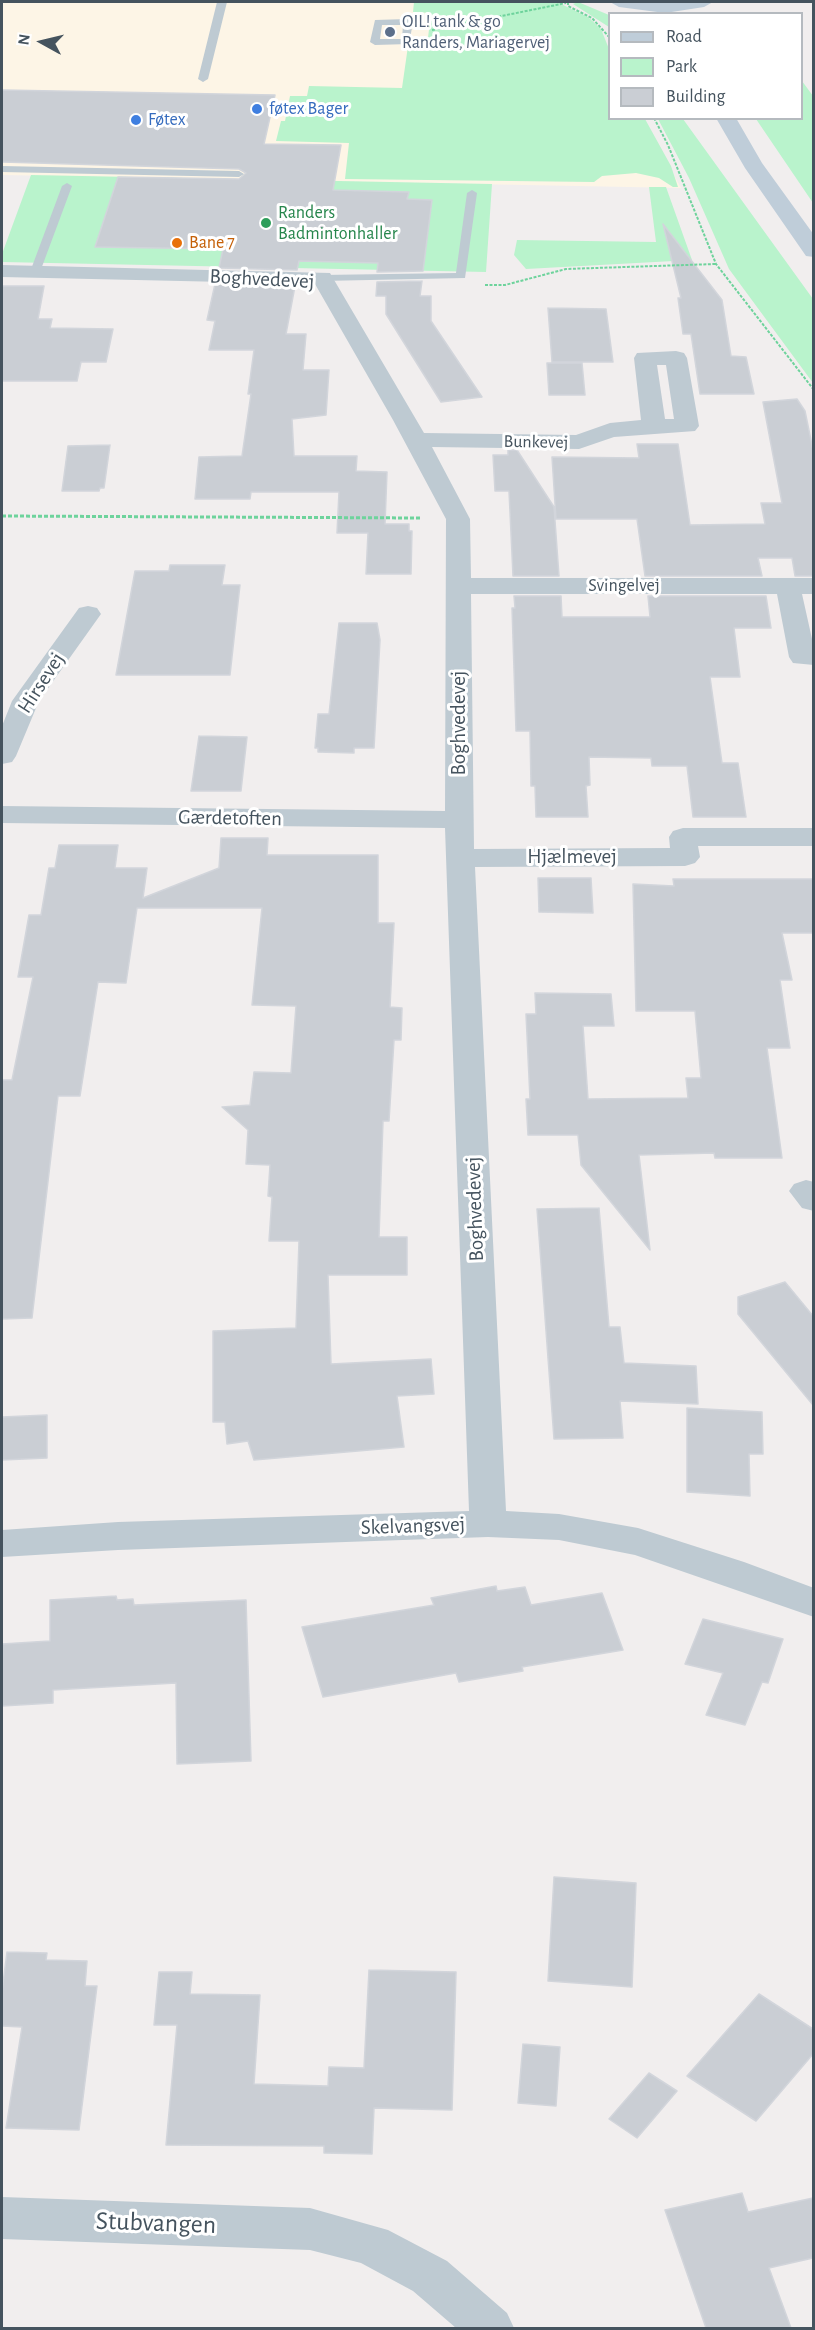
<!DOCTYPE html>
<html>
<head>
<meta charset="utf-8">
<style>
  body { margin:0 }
  #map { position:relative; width:815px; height:2330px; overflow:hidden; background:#f1eeee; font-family:"Alegreya Sans",sans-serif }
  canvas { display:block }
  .frame { position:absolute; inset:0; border:3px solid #45535e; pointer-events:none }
  .legend { position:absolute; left:608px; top:12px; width:195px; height:108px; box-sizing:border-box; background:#fff; border:2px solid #b5babf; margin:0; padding:8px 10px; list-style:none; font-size:18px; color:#45535e }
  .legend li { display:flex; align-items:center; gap:12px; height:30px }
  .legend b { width:30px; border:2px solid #b5babf }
  .north { position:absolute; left:12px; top:12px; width:60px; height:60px; -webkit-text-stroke:4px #fff; paint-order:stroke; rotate:278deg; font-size:16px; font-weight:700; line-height:24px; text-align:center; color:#45535e }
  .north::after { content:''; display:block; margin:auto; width:21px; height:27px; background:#45535e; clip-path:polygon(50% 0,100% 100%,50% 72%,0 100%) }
</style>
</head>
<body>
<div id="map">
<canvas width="815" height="2330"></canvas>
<div class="frame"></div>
<ul class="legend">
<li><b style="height:8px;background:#bfcdd9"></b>Road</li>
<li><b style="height:16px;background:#b9f3cc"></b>Park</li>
<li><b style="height:16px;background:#caced4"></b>Building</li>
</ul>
<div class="north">N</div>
</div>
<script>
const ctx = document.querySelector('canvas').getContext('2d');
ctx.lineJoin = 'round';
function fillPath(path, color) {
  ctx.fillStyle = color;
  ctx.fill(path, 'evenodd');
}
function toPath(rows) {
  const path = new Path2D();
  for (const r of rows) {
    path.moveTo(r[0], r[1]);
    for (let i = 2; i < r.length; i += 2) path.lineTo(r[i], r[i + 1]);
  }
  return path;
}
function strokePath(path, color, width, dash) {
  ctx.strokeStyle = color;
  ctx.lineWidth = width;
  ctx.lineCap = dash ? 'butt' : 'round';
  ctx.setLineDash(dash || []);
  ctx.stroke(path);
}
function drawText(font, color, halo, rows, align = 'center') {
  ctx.font = font + ' "Alegreya Sans",sans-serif';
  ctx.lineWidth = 6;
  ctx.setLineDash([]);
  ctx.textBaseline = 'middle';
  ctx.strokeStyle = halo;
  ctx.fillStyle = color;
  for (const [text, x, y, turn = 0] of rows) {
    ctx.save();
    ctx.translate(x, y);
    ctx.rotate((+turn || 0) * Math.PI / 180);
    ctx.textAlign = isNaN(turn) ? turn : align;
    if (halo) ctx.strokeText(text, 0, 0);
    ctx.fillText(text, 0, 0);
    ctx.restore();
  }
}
fillPath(toPath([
  [2,2,556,2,610,118,643,119,681,188,2,175]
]), '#fdf5e6');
fillPath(toPath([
  [414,2,563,2,561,4,588,17,601,29,609,49,610,118,645,119,671,166,678,187,673,187,659,178,636,173,602,176,594,182,345,179,349,143,276,141,281,121,285,121,290,96,307,96,309,86,402,88,408,46,427,46,431,13,413,12],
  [578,2,609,15,609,27,573,4],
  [802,81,813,96,813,203,756,119,802,118],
  [658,119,683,119,813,299,813,383,729,269,689,178],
  [31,175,492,184,486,272,2,262,2,254],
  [649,187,666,187,692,260,526,269,514,255,517,240,656,242]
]), '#b9f3cc');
const building = toPath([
  [2,90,275,95,264,144,341,145,333,190,409,192,407,199,432,200,423,271,377,272,378,263,299,261,297,270,219,268,223,249,95,247,118,177,239,179,246,173,239,169,2,162,2,90],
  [663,224,722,300,731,356,746,357,754,394,700,394,691,334,683,334,678,298,681,298,663,224],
  [422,281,420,296,431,296,431,321,482,397,441,402,386,314,386,296,376,296,377,282,422,281],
  [215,284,295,286,286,334,306,334,303,370,329,370,326,415,292,419,294,456,357,456,356,471,387,472,385,524,409,524,409,531,412,531,411,574,366,574,368,533,337,533,339,492,251,492,250,499,195,499,199,457,242,456,251,394,248,394,254,350,209,350,215,321,207,320,215,284],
  [2,286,44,286,38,319,52,319,50,328,113,329,106,362,81,362,77,381,2,381,2,286],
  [548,308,606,309,613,362,552,362,548,308],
  [547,363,582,363,585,395,549,395,547,363],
  [797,399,805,411,813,450,813,576,795,576,792,558,758,558,762,576,645,576,637,519,556,519,552,457,639,458,637,444,678,444,690,525,765,524,761,503,782,503,763,402,797,399],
  [110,445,104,488,100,488,99,491,62,491,68,446,110,445],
  [508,450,517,450,554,507,559,576,513,576,509,491,495,491,493,455,508,455,508,450],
  [170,565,225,565,222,585,240,585,230,675,116,675,135,571,169,571,170,565],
  [514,596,561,596,562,617,650,617,648,596,766,596,771,628,734,628,740,677,710,677,722,763,738,763,746,817,693,817,687,766,652,766,651,758,589,757,590,785,586,786,588,817,536,817,535,786,531,786,530,731,516,731,512,608,515,608,514,596],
  [339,623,377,623,380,640,374,748,354,748,354,753,318,752,318,748,315,748,318,714,329,714,339,623],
  [199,736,247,737,241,791,191,791,199,736],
  [221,838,268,838,267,855,378,855,378,923,394,923,390,1007,402,1008,401,1040,394,1040,389,1121,383,1121,379,1237,407,1237,407,1275,328,1275,331,1364,431,1359,434,1394,397,1396,404,1447,254,1460,248,1441,227,1444,225,1422,213,1422,213,1331,296,1328,299,1241,269,1241,272,1197,268,1196,270,1165,246,1164,248,1130,222,1107,250,1105,254,1072,291,1073,296,1006,252,1005,262,908,137,908,126,983,98,982,80,1096,58,1096,32,1318,2,1319,2,1080,12,1080,33,977,18,977,29,915,41,915,49,868,55,868,59,845,118,845,115,868,147,868,143,898,219,868,221,838],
  [538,878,591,878,593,913,539,912,538,878],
  [673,879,813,879,813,933,782,933,792,980,780,980,790,1048,767,1048,782,1158,715,1158,714,1153,639,1155,650,1250,581,1165,578,1135,528,1135,526,1099,530,1099,526,1014,536,1014,535,993,611,994,614,1026,583,1026,588,1099,688,1098,686,1078,701,1078,695,1011,636,1011,633,884,674,886,673,879],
  [599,1208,609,1327,620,1327,624,1363,696,1366,698,1404,620,1401,623,1438,554,1439,537,1209,599,1208],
  [785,1282,813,1316,813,1405,738,1314,738,1297,785,1282],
  [687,1408,762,1412,763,1454,749,1454,750,1496,687,1492,687,1408],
  [47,1415,47,1458,2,1460,2,1417,47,1415],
  [496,1586,497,1591,525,1587,531,1605,602,1593,623,1650,522,1667,523,1671,459,1682,456,1673,323,1697,302,1627,434,1605,431,1598,496,1586],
  [116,1596,117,1600,133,1599,134,1605,246,1600,251,1761,177,1764,176,1683,53,1690,53,1703,2,1706,2,1644,50,1641,50,1600,116,1596],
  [703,1619,783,1639,768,1683,762,1682,745,1725,706,1715,723,1673,685,1664,703,1619],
  [554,1877,636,1883,632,1987,548,1981,554,1877],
  [7,1952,47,1953,46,1960,87,1961,85,1986,97,1986,79,2130,6,2128,22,2027,2,2026,2,1991,7,1952],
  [369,1970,456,1972,452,2110,374,2108,372,2154,324,2153,324,2146,166,2145,177,2025,154,2025,159,1972,192,1972,190,1994,260,1995,254,2084,328,2086,329,2067,364,2068,369,1970],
  [759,1994,813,2029,813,2054,756,2121,687,2076,759,1994],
  [523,2044,560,2047,556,2106,518,2103,523,2044],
  [649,2073,677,2091,637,2138,609,2119,649,2073],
  [742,2193,748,2212,813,2198,813,2258,769,2268,791,2328,706,2328,665,2210,742,2193]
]);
fillPath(building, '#caced4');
strokePath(building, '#d2d5db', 1.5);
strokePath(toPath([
  [568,2,568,6,592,18,610,38],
  [432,30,566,3],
  [654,118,668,145,716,264,814,390],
  [485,285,505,285,566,269,716,264]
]), '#6ed39c', 2, [3, 1.5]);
strokePath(toPath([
  [2,516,421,518]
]), '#6ed39c', 3, [4, 2]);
fillPath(toPath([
  [217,2,227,2,208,79,203,82,198,79,217,2],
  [408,19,413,22,409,44,375,45,370,42,375,20,408,19],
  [382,25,403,25,402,39,380,39,382,25],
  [2,166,239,171,244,174,239,177,2,172,2,166],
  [67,183,72,186,40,272,31,274,30,272,62,186,67,183],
  [472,190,477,193,465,278,322,281,317,278,322,275,456,273,467,193,472,190]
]), '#becad2');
fillPath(toPath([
  [2,265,330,273,424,433,576,435,610,423,641,420,634,358,637,353,676,351,684,353,687,358,699,426,695,431,614,437,579,449,432,447,470,519,471,578,814,578,814,594,802,594,814,648,814,665,793,663,789,657,777,594,471,594,474,849,670,848,669,837,673,831,683,828,814,828,814,846,698,846,700,857,695,863,685,866,475,867,506,1511,559,1514,638,1528,744,1562,814,1588,814,1617,635,1555,559,1540,488,1537,118,1550,2,1557,2,1530,118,1522,469,1511,445,828,2,823,2,806,445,811,446,519,393,420,315,284,2,277,2,265],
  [657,365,666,365,674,419,665,419,657,365],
  [88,606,97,608,101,614,39,701,16,756,12,762,2,764,2,726,12,701,79,608,88,606],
  [806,1180,814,1182,814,1211,802,1208,789,1191,794,1184,806,1180],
  [2,2197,310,2208,388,2230,447,2261,507,2313,514,2328,456,2328,413,2291,361,2263,310,2250,2,2239,2,2197]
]), '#becad2');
fillPath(toPath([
  [610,2,665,3,713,2,704,7,665,13,619,7,610,2],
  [716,118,736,118,762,163,814,235,814,257,806,256,745,168,716,118]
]), '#bfcdd9');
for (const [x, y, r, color] of [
  [390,32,6,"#5c6f8a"],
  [257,109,6,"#3f7fe0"],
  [136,120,6,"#3f7fe0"],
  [266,223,6,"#2e9e5b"],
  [177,243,6,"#e8710a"]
]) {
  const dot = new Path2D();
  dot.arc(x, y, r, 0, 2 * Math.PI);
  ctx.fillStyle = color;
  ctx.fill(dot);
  strokePath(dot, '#fff', 2);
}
drawText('18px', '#4e5e75', '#fff', [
  ["OIL! tank & go",402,22],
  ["Randers, Mariagervej",402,43]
], 'left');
drawText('18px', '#366cbe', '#fff', [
  ["føtex Bager",269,109],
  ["Føtex",148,120]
], 'left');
drawText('18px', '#27864d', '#fff', [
  ["Randers",278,213],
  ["Badmintonhaller",278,234]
], 'left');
drawText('18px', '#c56008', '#fff', [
  ["Bane 7",189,243]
], 'left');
drawText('18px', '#45535e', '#fff', [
  ["Bunkevej",536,442,1],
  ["Svingelvej",624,586]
]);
drawText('21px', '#45535e', '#fff', [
  ["Boghvedevej",262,279,3],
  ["Hirsevej",41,683,-57],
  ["Boghvedevej",459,723,-90],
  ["Gærdetoften",230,818,1],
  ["Hjælmevej",572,857],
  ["Boghvedevej",475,1209,-92],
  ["Skelvangsvej",413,1526,-2]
]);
drawText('26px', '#45535e', '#fff', [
  ["Stubvangen",156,2223,2]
]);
</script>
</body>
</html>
